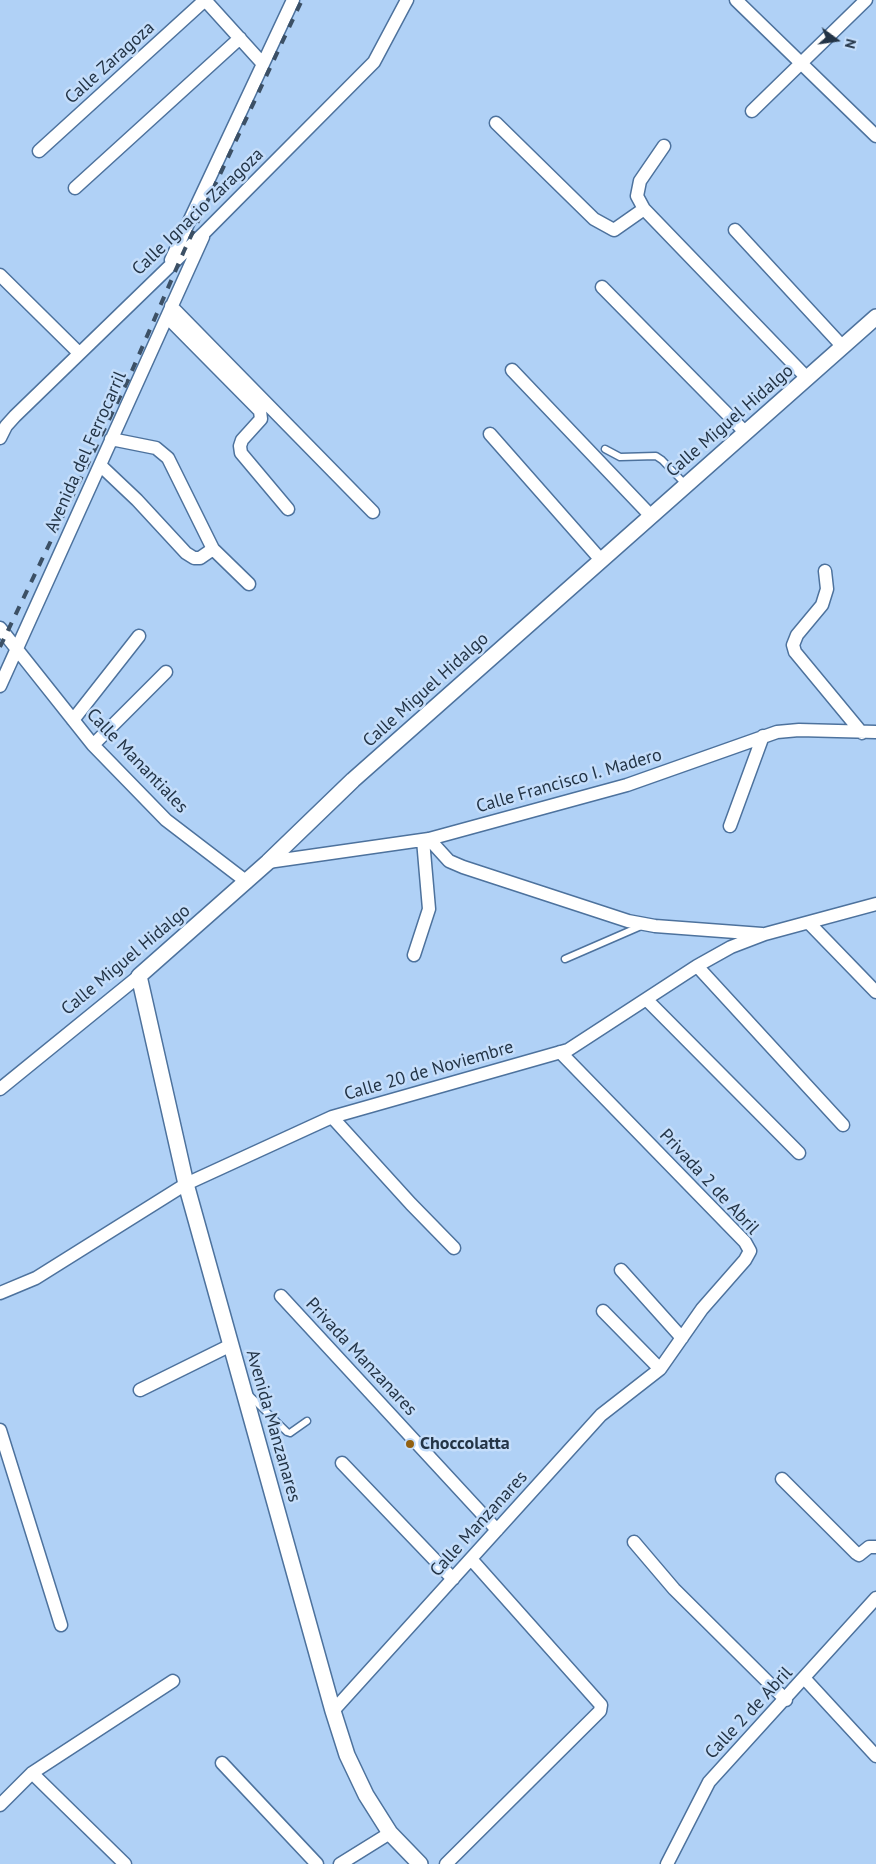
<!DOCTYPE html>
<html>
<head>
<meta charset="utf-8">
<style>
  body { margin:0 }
  #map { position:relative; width:876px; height:1864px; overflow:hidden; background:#b0d1f6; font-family:"PT Sans",sans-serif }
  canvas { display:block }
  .north { position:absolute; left:811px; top:15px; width:50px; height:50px; -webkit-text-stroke:4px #c4ddfa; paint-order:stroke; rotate:104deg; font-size:14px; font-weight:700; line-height:20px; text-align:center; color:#233446 }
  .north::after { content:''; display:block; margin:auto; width:18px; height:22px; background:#233446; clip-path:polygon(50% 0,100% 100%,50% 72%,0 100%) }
</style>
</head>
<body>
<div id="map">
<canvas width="876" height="1864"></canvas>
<div class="north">N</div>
</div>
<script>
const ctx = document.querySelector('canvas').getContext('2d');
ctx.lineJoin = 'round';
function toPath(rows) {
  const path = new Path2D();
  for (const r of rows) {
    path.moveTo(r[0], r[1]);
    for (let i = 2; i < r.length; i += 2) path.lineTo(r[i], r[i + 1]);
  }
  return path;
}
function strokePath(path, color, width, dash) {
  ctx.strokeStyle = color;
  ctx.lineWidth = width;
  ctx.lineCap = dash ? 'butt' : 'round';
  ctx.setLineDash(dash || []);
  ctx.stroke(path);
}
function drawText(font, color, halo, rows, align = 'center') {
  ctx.font = font + ' "PT Sans",sans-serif';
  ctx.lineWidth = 5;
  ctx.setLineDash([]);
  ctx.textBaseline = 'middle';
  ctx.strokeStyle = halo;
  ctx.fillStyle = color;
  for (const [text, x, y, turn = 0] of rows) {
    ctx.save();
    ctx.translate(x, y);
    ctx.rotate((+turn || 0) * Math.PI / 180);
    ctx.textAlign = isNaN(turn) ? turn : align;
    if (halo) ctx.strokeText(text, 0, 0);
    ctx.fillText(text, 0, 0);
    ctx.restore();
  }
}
const service = toPath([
  [605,449,620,457,656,456,662,460,686,485],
  [565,959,641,926],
  [248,1394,287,1432,290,1433,307,1421]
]);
const minor = toPath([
  [205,0,263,64],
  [736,0,876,136],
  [752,111,866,0],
  [496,123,594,219,614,230,644,209],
  [664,146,640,181,637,196,644,209,807,378],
  [39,151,205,0],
  [75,188,240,38],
  [735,230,843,347],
  [171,260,293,0],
  [0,275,79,353],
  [602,287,745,432],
  [171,306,373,512],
  [167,317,260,411,261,419,242,440,240,446,241,453,288,509],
  [512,370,651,516],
  [490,434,601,560],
  [0,438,6,426,15,416,205,232,374,62,407,0],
  [100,465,137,500,186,553,194,558,200,558,213,549,168,458,156,448,111,439],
  [213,549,249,584],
  [825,571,827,589,822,605,797,635,793,645,795,652,862,733],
  [0,628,93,745,166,820,247,882],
  [0,686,203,237],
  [73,720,139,636],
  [93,745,166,672],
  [730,826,763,736],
  [429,839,449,861,463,867,628,921,655,926,762,934],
  [268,862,429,839,627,785,777,732,799,730,876,732],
  [810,924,876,992],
  [414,955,429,909,423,840],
  [697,966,843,1125],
  [647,1000,799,1153],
  [0,1089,139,976],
  [332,1117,411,1204,454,1248],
  [621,1270,682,1338],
  [0,1293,36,1278,186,1184,332,1117,568,1050,697,966,731,947,765,934,876,904],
  [281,1296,497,1530],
  [603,1311,660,1369],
  [140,1390,231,1345],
  [0,1430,61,1625],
  [342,1463,453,1579],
  [782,1479,856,1553,859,1555,869,1547,876,1547],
  [634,1542,674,1589,786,1700],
  [805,1679,876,1756],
  [333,1711,601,1415,660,1369,702,1309,745,1260,750,1251,745,1242,560,1052],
  [222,1763,317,1864],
  [32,1773,125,1864],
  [0,1805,32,1773,173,1681],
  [340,1864,390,1833],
  [446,1864,600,1711,601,1705,471,1559],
  [667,1864,709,1782,876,1598]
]);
const tertiary = toPath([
  [420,1864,390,1833,366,1795,347,1755,333,1711,186,1184,139,976,268,862,353,780,876,317]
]);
strokePath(service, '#4d729d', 9);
strokePath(minor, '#4d729d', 15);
strokePath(tertiary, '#4d729d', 18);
strokePath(service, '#fff', 6);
strokePath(minor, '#fff', 12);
strokePath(tertiary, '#fff', 15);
strokePath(toPath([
  [0,647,128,380,184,251,302,0]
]), '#3c5065', 4, [9, 9]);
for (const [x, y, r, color] of [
  [410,1444,5,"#926010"]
]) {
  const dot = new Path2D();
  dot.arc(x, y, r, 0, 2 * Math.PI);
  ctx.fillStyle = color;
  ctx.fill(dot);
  strokePath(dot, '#c4ddfa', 2);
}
drawText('18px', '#233446', '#c4ddfa', [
  ["Calle Zaragoza",110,63,-42],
  ["Calle Ignacio Zaragoza",198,212,-44],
  ["Calle Miguel Hidalgo",730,421,-41],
  ["Avenida del Ferrocarril",86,452,-66],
  ["Calle Miguel Hidalgo",426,690,-42],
  ["Calle Manantiales",137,761,46],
  ["Calle Francisco I. Madero",569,781,-16],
  ["Calle Miguel Hidalgo",126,960,-40],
  ["Calle 20 de Noviembre",429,1071,-16],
  ["Privada 2 de Abril",709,1182,47],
  ["Privada Manzanares",361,1357,47],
  ["Avenida Manzanares",273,1426,74],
  ["Calle Manzanares",479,1524,-48],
  ["Calle 2 de Abril",749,1713,-47]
]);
drawText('bold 18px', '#233446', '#c4ddfa', [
  ["Choccolatta",420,1444]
], 'left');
</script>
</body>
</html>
